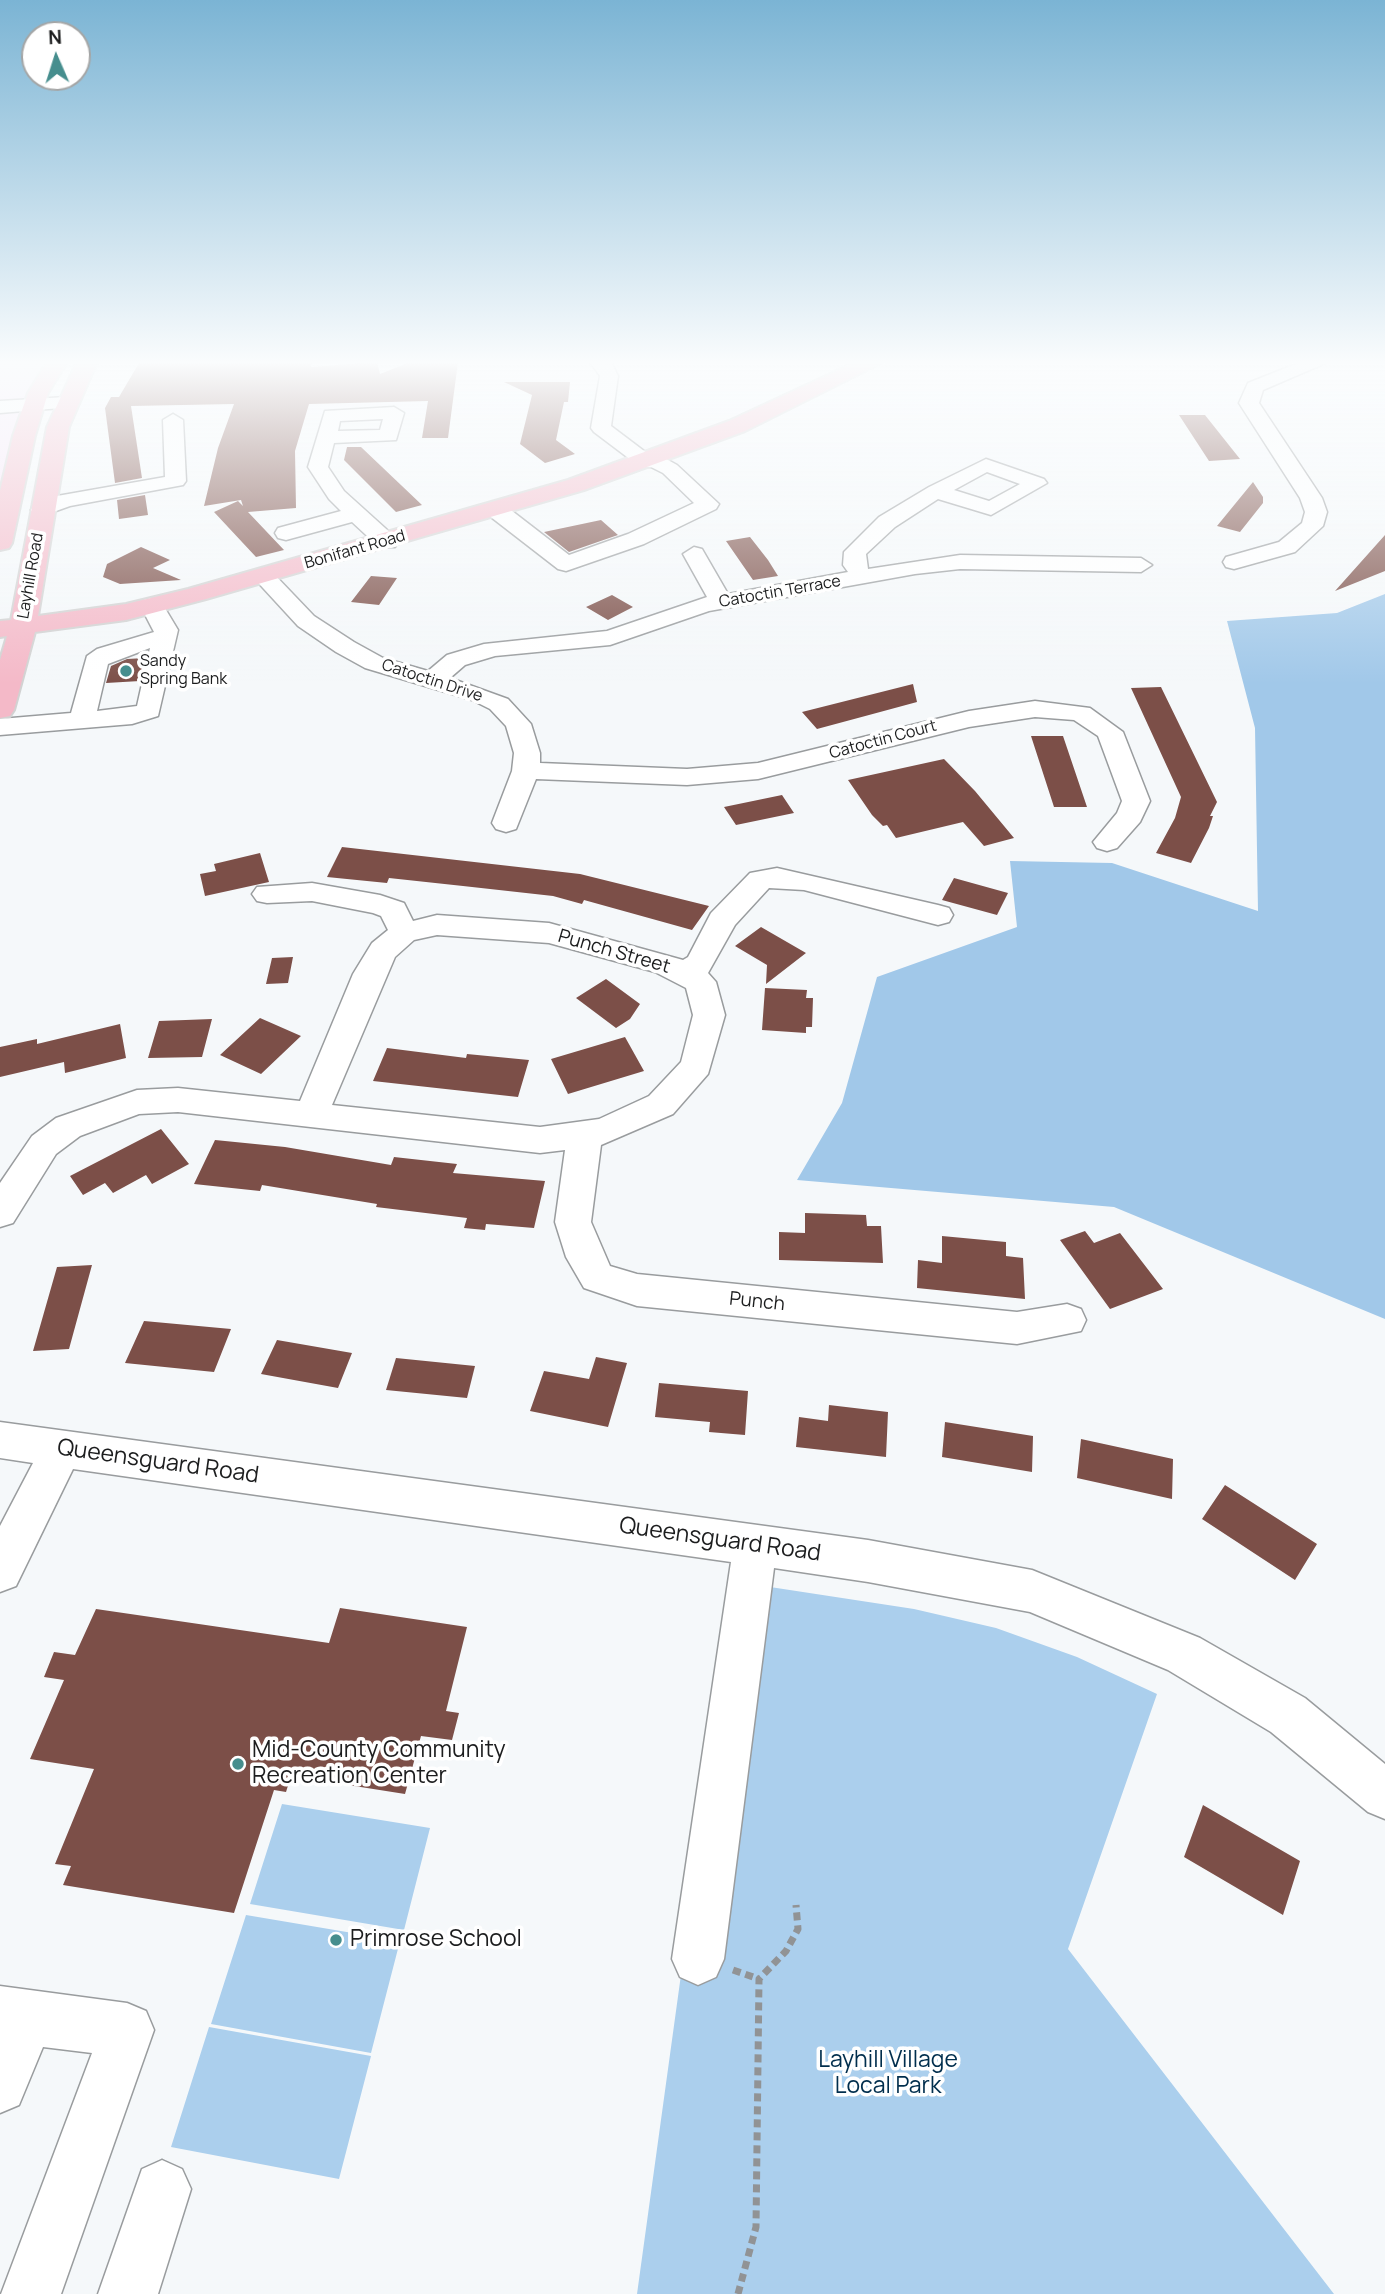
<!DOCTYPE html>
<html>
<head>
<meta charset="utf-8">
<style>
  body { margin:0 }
  #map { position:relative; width:1385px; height:2294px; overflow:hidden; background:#f5f8fa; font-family:Manrope,sans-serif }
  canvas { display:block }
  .north { position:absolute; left:21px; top:21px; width:70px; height:70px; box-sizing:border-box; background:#fff; border:2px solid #a4a5a5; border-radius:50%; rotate:357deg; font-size:19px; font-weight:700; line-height:28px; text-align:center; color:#1c1d1e }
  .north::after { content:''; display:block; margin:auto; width:24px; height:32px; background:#468e8e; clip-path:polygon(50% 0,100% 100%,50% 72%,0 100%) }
</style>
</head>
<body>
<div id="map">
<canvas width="1385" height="2294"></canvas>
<div class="north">N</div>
</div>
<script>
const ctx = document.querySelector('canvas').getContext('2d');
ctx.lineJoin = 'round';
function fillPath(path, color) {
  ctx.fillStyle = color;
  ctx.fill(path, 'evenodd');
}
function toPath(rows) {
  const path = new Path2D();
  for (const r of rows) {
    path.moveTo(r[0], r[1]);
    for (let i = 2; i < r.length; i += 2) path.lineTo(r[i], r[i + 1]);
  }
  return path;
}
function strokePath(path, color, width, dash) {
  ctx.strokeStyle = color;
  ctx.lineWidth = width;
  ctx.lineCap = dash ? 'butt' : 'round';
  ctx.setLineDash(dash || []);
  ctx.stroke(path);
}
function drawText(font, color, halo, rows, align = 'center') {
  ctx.font = font + ' Manrope,sans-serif';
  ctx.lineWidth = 7;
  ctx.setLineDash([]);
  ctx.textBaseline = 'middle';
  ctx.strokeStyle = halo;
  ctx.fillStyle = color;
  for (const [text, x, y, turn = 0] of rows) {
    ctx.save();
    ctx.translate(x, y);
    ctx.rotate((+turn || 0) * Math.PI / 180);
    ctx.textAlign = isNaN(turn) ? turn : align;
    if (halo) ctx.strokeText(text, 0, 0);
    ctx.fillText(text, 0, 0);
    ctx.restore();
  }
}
fillPath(toPath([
  [0,362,57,362,0,543]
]), '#f9e7f9');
fillPath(toPath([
  [744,1583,914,1609,996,1628,1077,1657,1157,1694,1068,1949,1334,2294,637,2294,703,1815],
  [282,1804,430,1828,404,1930,250,1904],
  [246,1915,400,1941,371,2053,211,2024],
  [209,2027,371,2056,339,2179,171,2147]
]), '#abcfed');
fillPath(toPath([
  [1385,594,1385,1319,1114,1207,797,1180,842,1103,877,977,1017,927,1010,861,1112,863,1258,911,1255,728,1227,621,1337,613]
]), '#a1c8e9');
fillPath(toPath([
  [312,362,311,367,377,362,380,374,410,362,458,362,448,438,422,438,428,401,309,404,295,451,296,508,248,512,284,550,256,557,214,512,238,501,243,506,241,500,204,506,218,448,234,404,131,406,142,478,115,483,105,408,111,397,119,397,139,363],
  [504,382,570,382,568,402,564,402,556,440,575,454,545,463,520,444,532,395],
  [1179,415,1205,415,1240,459,1209,461],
  [347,447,361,447,422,505,396,512,344,460],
  [1253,482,1263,497,1263,503,1240,532,1217,526],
  [145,495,148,515,119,519,117,500],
  [601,520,618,535,569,552,544,532],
  [1385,535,1385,571,1335,591],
  [750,537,768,560,778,576,753,580,726,541],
  [141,547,170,560,153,568,181,580,120,584,103,577,107,564],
  [371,576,397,578,379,605,351,602],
  [612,595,633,607,608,620,586,607],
  [145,658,140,681,106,683,111,666,127,659],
  [913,684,917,702,869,715,817,729,802,712],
  [1161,687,1217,802,1210,816,1213,816,1209,828,1191,863,1156,853,1175,818,1181,797,1131,688],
  [1031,736,1063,736,1087,807,1054,807],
  [944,759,975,791,1014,838,984,846,963,822,896,838,887,825,883,826,872,815,848,780],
  [782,795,794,813,736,825,724,807],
  [342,847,580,874,709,906,692,930,584,900,582,904,553,896,463,886,389,878,387,883,327,877],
  [260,853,269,882,205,896,200,874,216,871,214,864],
  [954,878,1008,893,997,915,942,900],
  [761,927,806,953,766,984,767,965,735,946],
  [293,957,288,983,266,984,272,958],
  [606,979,640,1004,630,1019,616,1028,576,998],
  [765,988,807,990,806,998,813,998,812,1027,806,1027,806,1033,762,1030],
  [260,1018,301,1036,261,1074,220,1055],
  [212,1019,202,1057,148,1058,159,1021],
  [120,1024,126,1058,65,1073,64,1062,0,1077,0,1047,37,1039,37,1044],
  [625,1037,644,1071,568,1094,551,1059],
  [387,1048,466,1058,467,1054,529,1060,518,1097,373,1081],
  [161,1129,189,1164,152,1184,146,1175,113,1193,105,1183,83,1195,70,1176],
  [215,1140,285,1147,391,1165,394,1157,457,1164,453,1173,545,1181,534,1228,486,1224,485,1230,464,1228,467,1218,376,1207,377,1204,262,1185,260,1191,194,1184],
  [805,1213,866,1215,867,1226,881,1226,883,1263,779,1260,779,1232,805,1233],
  [1085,1231,1094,1243,1120,1233,1163,1289,1110,1309,1060,1240],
  [942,1236,1006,1242,1006,1256,1023,1258,1025,1299,917,1288,918,1260,942,1263],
  [92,1265,69,1349,33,1351,57,1267],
  [144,1321,231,1329,214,1372,125,1363],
  [277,1340,352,1353,338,1388,261,1374],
  [596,1357,627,1363,608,1427,530,1411,544,1371,589,1379],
  [396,1358,475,1366,467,1398,386,1390],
  [659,1383,748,1391,745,1435,709,1432,710,1422,655,1417],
  [829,1405,888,1412,886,1457,796,1447,799,1417,828,1421],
  [945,1422,1033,1436,1032,1472,942,1457],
  [1081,1439,1173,1459,1172,1499,1077,1478],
  [1225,1485,1317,1544,1295,1580,1202,1519],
  [340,1608,467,1627,446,1711,459,1713,452,1740,421,1736,405,1794,291,1776,286,1792,274,1790,234,1913,63,1885,71,1866,55,1864,94,1769,30,1759,64,1680,44,1677,54,1652,75,1655,96,1609,329,1643],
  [1203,1805,1300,1861,1283,1915,1184,1857]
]), '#7c4f48');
const minor = toPath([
  [590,362,611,362,618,376,611,426,648,454,659,455,677,465,719,504,716,509,644,544,566,571,558,569,487,514,484,509,487,504,503,504,569,555,628,534,694,503,663,473,651,467,639,466,594,432,591,428,600,376,590,362],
  [1301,362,1328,362,1263,390,1259,403,1322,498,1327,512,1323,526,1295,552,1234,569,1226,567,1223,562,1226,557,1279,542,1302,523,1305,512,1300,498,1239,403,1248,383,1301,362],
  [66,397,73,399,76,403,73,407,0,413,0,401,66,397],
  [394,407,404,413,396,440,334,443,328,467,344,491,395,537,398,542,395,547,379,547,352,522,286,540,278,538,275,533,278,528,341,511,329,499,308,467,325,411,394,407],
  [383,419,380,430,338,431,340,421,383,419],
  [173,414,183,420,186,481,183,485,70,506,42,516,34,515,31,510,34,505,57,496,165,477,163,420,173,414],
  [986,459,1044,479,1047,483,991,515,938,499,895,527,866,554,868,569,960,555,1141,558,1152,565,1141,572,960,569,915,574,709,611,610,645,495,656,465,665,450,678,508,699,531,724,540,753,540,763,687,769,758,763,969,711,1035,701,1090,708,1123,732,1150,801,1140,822,1117,848,1107,851,1097,848,1093,842,1117,813,1122,801,1098,736,1074,720,1035,717,969,727,758,779,687,785,536,779,516,829,506,832,496,829,492,823,512,771,514,753,506,726,490,709,472,700,365,668,336,652,298,626,252,576,255,571,271,571,314,616,354,642,383,658,428,671,447,655,484,644,607,631,707,597,683,554,694,547,702,549,728,594,848,572,843,565,844,552,879,517,929,487,986,459],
  [987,472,1020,484,989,501,954,490,987,472],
  [152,598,160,600,178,630,158,716,132,724,0,735,0,719,71,713,87,656,97,649,154,632,140,605,144,600,152,598],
  [150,648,137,706,97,711,108,664,150,648],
  [777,868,938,905,949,908,953,915,949,922,938,925,804,890,769,888,735,925,708,973,716,982,725,1015,708,1074,673,1114,601,1145,591,1222,610,1266,637,1274,1017,1312,1067,1304,1081,1309,1086,1320,1081,1331,1017,1344,637,1306,584,1288,566,1257,555,1222,565,1150,540,1153,178,1112,139,1114,80,1136,56,1154,13,1223,0,1227,0,1183,32,1136,56,1118,137,1090,178,1088,300,1101,353,974,372,943,388,930,381,916,373,913,312,901,267,903,257,901,252,894,257,887,312,883,380,895,404,903,413,921,437,915,549,923,683,960,688,957,711,913,750,873,777,868],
  [437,935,549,943,655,972,686,988,693,1015,681,1062,649,1096,599,1119,540,1127,332,1105,395,957,414,940,437,935],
  [0,1422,868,1540,1032,1570,1200,1638,1305,1698,1385,1764,1385,1819,1368,1812,1271,1732,1168,1670,1030,1612,868,1582,774,1568,724,1959,716,1977,698,1985,680,1977,672,1959,731,1562,73,1469,16,1586,0,1592,0,1526,33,1463,0,1458,0,1422],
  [0,1986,127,2003,146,2011,154,2030,61,2294,1,2294,92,2053,43,2047,19,2105,0,2113,0,1986],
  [162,2160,182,2169,191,2189,158,2294,98,2294,142,2169,162,2160]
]);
const major = toPath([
  [47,362,67,362,48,393,35,436,12,543,9,548,0,550,0,491,13,436,28,393,47,362],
  [77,362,97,362,69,427,38,616,126,604,188,589,568,480,729,421,856,362,883,362,745,431,584,490,206,599,126,620,35,632,14,710,10,716,0,718,0,660,7,636,0,637,0,621,11,620,47,427,77,362]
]);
strokePath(minor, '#999c9e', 3);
strokePath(major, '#d2d2d2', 4);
strokePath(toPath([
  [733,1970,759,1979],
  [738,2294,756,2227,759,1979,786,1951,798,1929,796,1905]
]), '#919395', 7, [8, 5]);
fillPath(minor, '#fff');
fillPath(major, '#f4b9c8');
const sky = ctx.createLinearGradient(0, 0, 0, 684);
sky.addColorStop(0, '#7bb4d4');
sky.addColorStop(0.53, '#fafcfd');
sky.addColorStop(1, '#fafcfd00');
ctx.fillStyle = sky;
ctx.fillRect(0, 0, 1385, 684);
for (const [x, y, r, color] of [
  [126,671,7,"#468e8e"],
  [238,1764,7,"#468e8e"],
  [336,1940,7,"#468e8e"]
]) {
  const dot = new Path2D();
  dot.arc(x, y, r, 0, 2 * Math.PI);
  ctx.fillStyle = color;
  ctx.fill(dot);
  strokePath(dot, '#fff', 2.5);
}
drawText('16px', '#1c1d1e', '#fff', [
  ["Bonifant Road",355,550,-16],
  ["Layhill Road",31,576,-80],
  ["Catoctin Terrace",780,592,-10],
  ["Catoctin Drive",432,681,18],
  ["Catoctin Court",883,740,-15]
]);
drawText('16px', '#1c1d1e', '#fff', [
  ["Sandy",140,662],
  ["Spring Bank",140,680]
], 'left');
drawText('19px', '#1c1d1e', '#fff', [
  ["Punch Street",614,952,16],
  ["Punch",757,1302,6]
]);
drawText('23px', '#1c1d1e', '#fff', [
  ["Queensguard Road",158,1462,8],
  ["Queensguard Road",720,1540,8]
]);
drawText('23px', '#1c1d1e', '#fff', [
  ["Mid-County Community",252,1751],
  ["Recreation Center",252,1777],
  ["Primrose School",350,1940]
], 'left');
drawText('23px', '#002e4d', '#fff', [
  ["Layhill Village",888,2061],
  ["Local Park",888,2087]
]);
</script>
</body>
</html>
